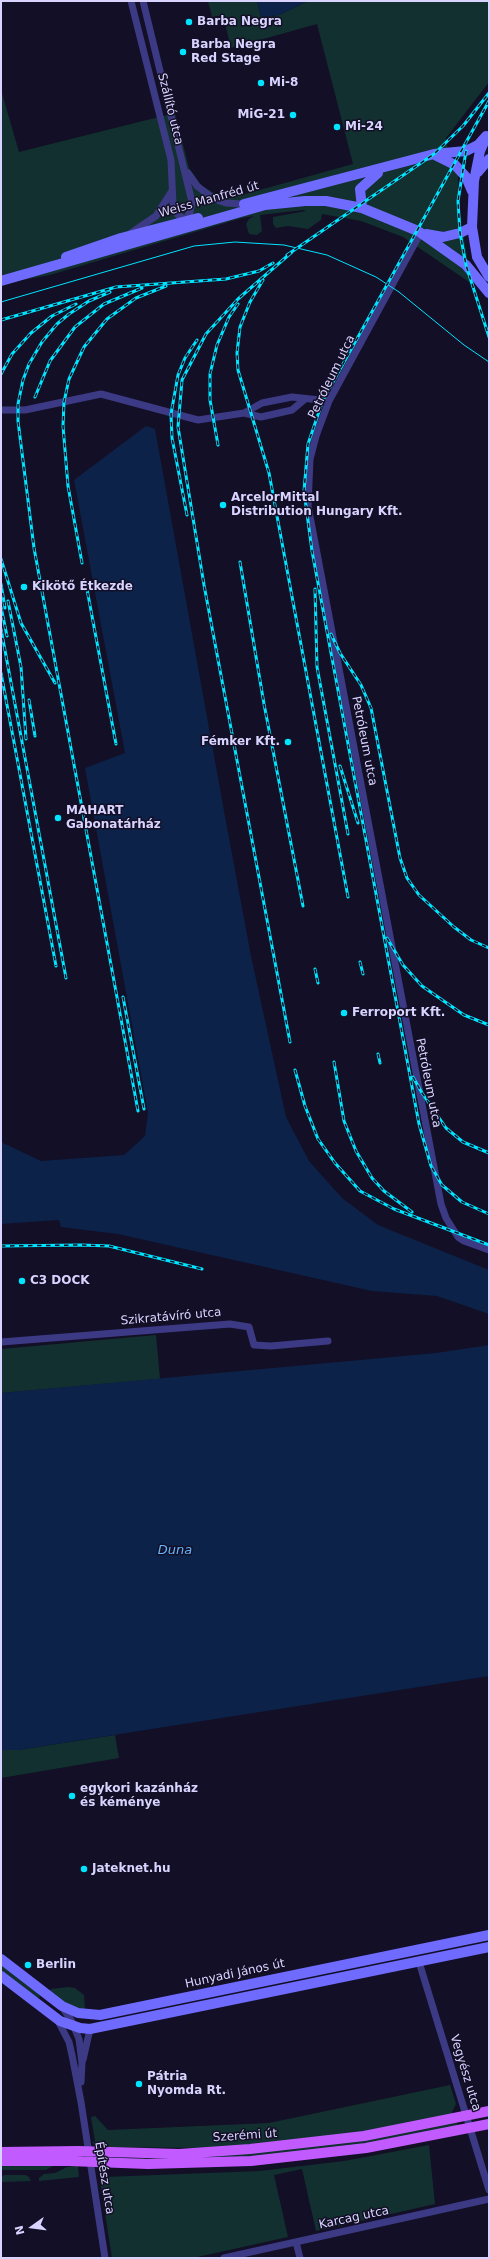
<!DOCTYPE html>
<html>
<head>
<meta charset="utf-8">
<style>
  body { margin:0 }
  #map { position:relative; width:490px; height:2259px; overflow:hidden; background:#130f26; font-family:"DejaVu Sans",sans-serif }
  canvas { display:block }
  .frame { position:absolute; inset:0; border:2px solid #d9d4ff; pointer-events:none }
  .north { position:absolute; left:12px; top:2207px; width:40px; height:40px; -webkit-text-stroke:3px #130f26; paint-order:stroke; rotate:256deg; font-size:11px; font-weight:700; line-height:16px; text-align:center; color:#d9d4ff }
  .north::after { content:''; display:block; margin:auto; width:14px; height:18px; background:#d9d4ff; clip-path:polygon(50% 0,100% 100%,50% 72%,0 100%) }
</style>
</head>
<body>
<div id="map">
<canvas width="490" height="2259"></canvas>
<div class="frame"></div>
<div class="north">N</div>
</div>
<script>
const ctx = document.querySelector('canvas').getContext('2d');
ctx.lineJoin = 'round';
function fillPath(path, color) {
  ctx.fillStyle = color;
  ctx.fill(path, 'evenodd');
}
function toPath(rows) {
  const path = new Path2D();
  for (const r of rows) {
    path.moveTo(r[0], r[1]);
    for (let i = 2; i < r.length; i += 2) path.lineTo(r[i], r[i + 1]);
  }
  return path;
}
function strokePath(path, color, width, dash) {
  ctx.strokeStyle = color;
  ctx.lineWidth = width;
  ctx.lineCap = dash ? 'butt' : 'round';
  ctx.setLineDash(dash || []);
  ctx.stroke(path);
}
function drawText(font, color, halo, rows, align = 'center') {
  ctx.font = font + ' "DejaVu Sans",sans-serif';
  ctx.lineWidth = 3;
  ctx.setLineDash([]);
  ctx.textBaseline = 'middle';
  ctx.strokeStyle = halo;
  ctx.fillStyle = color;
  for (const [text, x, y, turn = 0] of rows) {
    ctx.save();
    ctx.translate(x, y);
    ctx.rotate((+turn || 0) * Math.PI / 180);
    ctx.textAlign = isNaN(turn) ? turn : align;
    if (halo) ctx.strokeText(text, 0, 0);
    ctx.fillText(text, 0, 0);
    ctx.restore();
  }
}
fillPath(toPath([
  [208,1,257,1,261,17,279,15,308,1,489,1,489,82,446,138,451,168,458,175,458,205,472,284,403,237,361,221,322,214,321,220,308,229,288,226,276,228,273,224,273,217,306,211,303,210,260,215,262,231,257,235,249,234,246,224,249,219,254,216,242,218,50,275,1,284,1,90,19,152,175,113,189,168,202,186,221,197,231,198,353,164,317,24,231,48,223,15,212,17],
  [156,1335,160,1379,1,1393,1,1349],
  [115,1735,119,1758,1,1778,1,1750,18,1750],
  [1,1963,39,1993,40,1998,33,1996,1,1972],
  [69,1987,75,1988,84,1995,85,2010,74,2008,48,1991,51,1989],
  [450,2085,456,2104,452,2112,454,2114,364,2133,215,2148,98,2147,92,2143,95,2141,91,2117,95,2116,108,2130,269,2123],
  [457,2122,458,2127,405,2138,276,2156,172,2161,103,2157,165,2159],
  [429,2145,435,2204,316,2231,302,2169,274,2175,288,2237,193,2258,112,2258,100,2181,104,2177,260,2171,344,2161],
  [55,2165,46,2170,1,2170,1,2166],
  [78,2166,79,2177,39,2181,39,2178,44,2174,55,2173,67,2167],
  [4,2175,26,2175,29,2177,31,2181,1,2182,1,2177]
]), '#12302f');
fillPath(toPath([
  [257,1,308,1,279,15,261,17],
  [146,426,155,429,224,811,251,956,286,1117,309,1161,342,1198,378,1225,489,1270,489,1314,437,1296,372,1291,118,1234,61,1227,59,1220,1,1224,1,1142,41,1161,124,1155,145,1136,148,1113,85,768,125,753,74,480],
  [489,1345,489,1676,18,1750,1,1750,1,1393,436,1353]
]), '#0c2248');
strokePath(toPath([
  [131,1,171,160,173,204,178,215,189,222],
  [143,1,192,202,190,212,184,223],
  [188,173,197,186,214,199,226,203,242,204],
  [421,232,329,401,316,436,310,459,308,506,441,1204,446,1218,458,1237,464,1241,489,1250],
  [131,233,156,216,172,191],
  [1,410,25,410,101,394,198,420,244,413,262,403,292,397,329,401],
  [244,413,261,417,292,410,305,399],
  [1,1342,230,1324,249,1327,254,1345,271,1346,328,1341],
  [419,1962,489,2190],
  [62,2007,71,2020,79,2039,82,2063,81,2082],
  [57,2019,69,2042,72,2055,81,2102,105,2258],
  [83,2060,90,2029],
  [296,2242,300,2258],
  [224,2258,489,2199]
]), '#3d3a85', 7);
strokePath(toPath([
  [485,140,480,151,474,181,472,227,477,257,489,277],
  [435,155,455,165,466,177,472,191],
  [478,172,489,159],
  [244,204,434,154,466,151,478,145,486,136],
  [362,208,360,189,378,173],
  [426,234,443,237,460,233,472,227],
  [66,257,121,238,198,218],
  [1,281,265,205,305,201,326,201,362,208,418,231,466,265,489,293],
  [1,1959,62,2006,78,2013,100,2015,489,1935],
  [1,1976,60,2021,80,2028,90,2029,489,1947]
]), '#6f6bff', 10);
strokePath(toPath([
  [1,2152,78,2151,179,2154,250,2149,364,2136,489,2111],
  [1,2161,69,2161,148,2164,251,2161,366,2148,489,2124]
]), '#c25bff', 10);
strokePath(toPath([
  [1,302,194,246,235,242,284,245,327,255,376,277,399,292,464,345,489,362]
]), '#00e5ff', 1);
const rail = toPath([
  [489,101,323,400,308,444,304,491,312,551,419,1124,431,1166,442,1185,462,1202,489,1214],
  [466,151,458,201,460,233,466,265,489,337],
  [287,255,434,154,463,126,489,93],
  [263,280,250,302,240,327,237,353,238,370,269,473,348,897],
  [110,292,89,301,69,314,57,324,42,342,29,364,23,380,18,404,18,421,34,548,138,1111],
  [1,320,116,287,226,279,259,271,273,263],
  [1,374,12,354,31,333,52,316,76,304],
  [35,397,50,361,75,327,104,304,142,288],
  [218,445,210,400,210,374,217,345,229,317,238,304],
  [187,515,172,438,171,414,178,375,185,358,197,340],
  [1,559,21,623,55,683],
  [240,562,264,704,303,906],
  [82,563,68,486,63,426,64,402,69,379,84,347,107,319,136,298,166,286],
  [1,584,5,608],
  [86,584,116,744],
  [315,589,317,667,348,834],
  [8,601,21,667,26,739],
  [1,607,7,636],
  [1,629,66,978],
  [331,634,340,653,361,685,371,708,400,858,407,878,419,895,454,927,471,940,489,948],
  [1,673,56,966],
  [29,700,35,736],
  [340,766,358,823],
  [387,938,403,965,422,986,464,1015,489,1025],
  [360,962,363,974],
  [315,969,318,983],
  [123,997,144,1109],
  [290,1042,204,585,178,427,182,380,206,334,238,299,292,252],
  [378,1054,380,1063],
  [334,1062,344,1121,356,1151,372,1178,384,1191,412,1212],
  [295,1070,305,1106,318,1139,335,1163,360,1191,394,1209,489,1245],
  [413,1077,422,1093,446,1128,463,1142,489,1153],
  [1,1246,81,1245,109,1246,202,1269]
]);
strokePath(rail, '#00e5ff', 3);
strokePath(rail, '#130f26', 1.5, [4.5]);
for (const [x, y, r, color] of [
  [189,22,4,"#00e5ff"],
  [183,52,4,"#00e5ff"],
  [261,83,4,"#00e5ff"],
  [293,115,4,"#00e5ff"],
  [337,127,4,"#00e5ff"],
  [223,505,4,"#00e5ff"],
  [24,587,4,"#00e5ff"],
  [288,742,4,"#00e5ff"],
  [58,818,4,"#00e5ff"],
  [344,1013,4,"#00e5ff"],
  [22,1281,4,"#00e5ff"],
  [72,1796,4,"#00e5ff"],
  [84,1869,4,"#00e5ff"],
  [28,1965,4,"#00e5ff"],
  [139,2084,4,"#00e5ff"]
]) {
  const dot = new Path2D();
  dot.arc(x, y, r, 0, 2 * Math.PI);
  ctx.fillStyle = color;
  ctx.fill(dot);
  strokePath(dot, '#130f26', 1.5);
}
drawText('bold 12px', '#d9d4ff', '#130f26', [
  ["Barba Negra",197,22],
  ["Barba Negra",191,45],
  ["Red Stage",191,59],
  ["Mi-8",269,83],
  ["MiG-21",285,115,"right"],
  ["Mi-24",345,127],
  ["ArcelorMittal",231,498],
  ["Distribution Hungary Kft.",231,512],
  ["Kikötő Étkezde",32,587],
  ["Fémker Kft.",280,742,"right"],
  ["MAHART",66,811],
  ["Gabonatárház",66,825],
  ["Ferroport Kft.",352,1013],
  ["C3 DOCK",30,1281],
  ["egykori kazánház",80,1789],
  ["és kéménye",80,1803],
  ["Jateknet.hu",92,1869],
  ["Berlin",36,1965],
  ["Pátria",147,2077],
  ["Nyomda Rt.",147,2091]
], 'left');
drawText('12px', '#d9d4ff', '#130f26', [
  ["Szállító utca",170,109,76],
  ["Weiss Manfréd út",209,200,-16],
  ["Petróleum utca",332,377,-64],
  ["Petróleum utca",364,741,79],
  ["Petróleum utca",428,1083,79],
  ["Szikratávíró utca",171,1317,-5],
  ["Hunyadi János út",235,1974,-12],
  ["Vegyész utca",465,2073,73],
  ["Szerémi út",245,2136,-4],
  ["Építész utca",104,2178,81],
  ["Karcag utca",354,2218,-12]
]);
drawText('italic 13px', '#62b6ff', '#130f26', [
  ["Duna",175,1551]
]);
</script>
</body>
</html>
